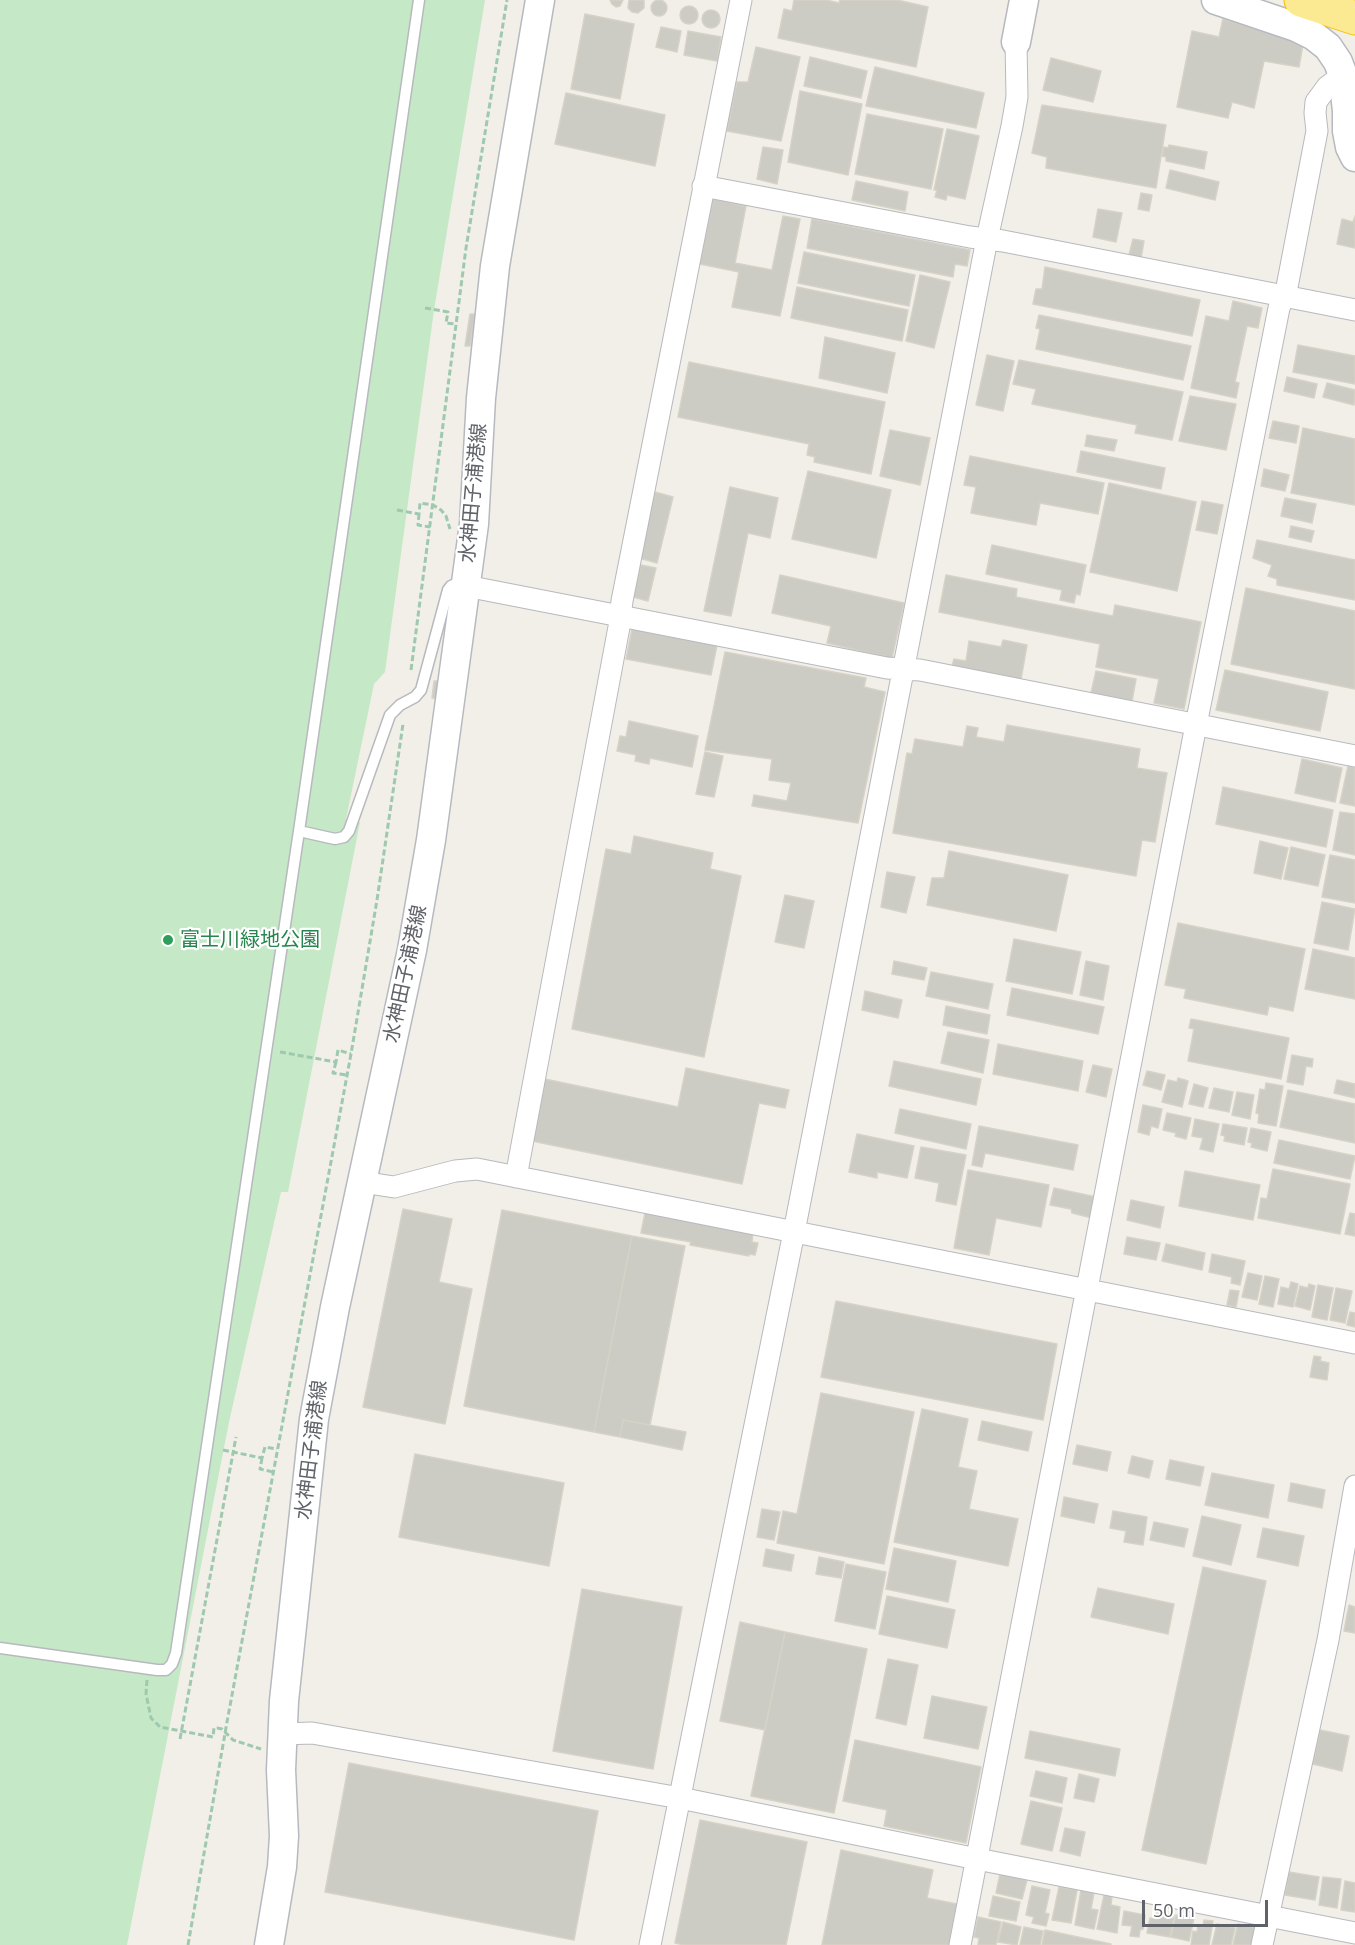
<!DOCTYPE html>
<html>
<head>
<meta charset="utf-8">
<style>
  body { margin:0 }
  #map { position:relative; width:1355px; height:1945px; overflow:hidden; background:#f1efe8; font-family:"Open Sans",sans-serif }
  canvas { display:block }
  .scale { position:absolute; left:1142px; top:1900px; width:126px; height:27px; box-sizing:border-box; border:3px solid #5f6268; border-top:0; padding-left:8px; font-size:18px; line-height:21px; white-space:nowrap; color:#5f6268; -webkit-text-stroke:4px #fff; paint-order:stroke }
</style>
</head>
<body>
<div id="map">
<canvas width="1355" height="1945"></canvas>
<div class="scale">50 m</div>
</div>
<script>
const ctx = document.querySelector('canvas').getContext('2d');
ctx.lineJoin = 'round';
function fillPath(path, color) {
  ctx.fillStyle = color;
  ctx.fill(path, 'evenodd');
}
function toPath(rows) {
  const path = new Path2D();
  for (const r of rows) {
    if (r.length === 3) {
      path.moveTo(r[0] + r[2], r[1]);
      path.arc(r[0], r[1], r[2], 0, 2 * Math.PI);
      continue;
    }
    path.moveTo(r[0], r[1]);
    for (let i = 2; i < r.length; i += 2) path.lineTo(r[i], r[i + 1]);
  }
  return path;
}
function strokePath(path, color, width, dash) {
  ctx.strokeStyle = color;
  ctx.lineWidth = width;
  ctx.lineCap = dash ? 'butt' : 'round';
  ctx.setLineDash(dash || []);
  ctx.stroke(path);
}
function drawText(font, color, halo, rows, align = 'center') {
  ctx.font = font + ' "Open Sans","Noto Sans JP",sans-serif';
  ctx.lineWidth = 4.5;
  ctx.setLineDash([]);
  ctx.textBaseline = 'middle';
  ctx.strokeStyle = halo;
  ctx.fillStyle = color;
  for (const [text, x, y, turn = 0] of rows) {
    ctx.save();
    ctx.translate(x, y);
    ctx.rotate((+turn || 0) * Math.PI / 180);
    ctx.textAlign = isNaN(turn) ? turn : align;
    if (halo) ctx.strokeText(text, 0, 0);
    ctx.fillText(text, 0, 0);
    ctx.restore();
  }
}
fillPath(toPath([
  [0,0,485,0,434,310,385,672,374,684,346,819,360,822,288,1192,281,1192,229,1422,127,1945,0,1945]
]), '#c5e8c7');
const building = toPath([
  [659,8,8],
  [610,0,623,0,620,6,616,7,612,4,610,0],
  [629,0,644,0,644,8,638,13,632,12,628,8,629,0],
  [794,0,826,0,839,3,840,0,897,0,928,7,916,67,778,38,784,9,792,11,794,0],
  [689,15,9],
  [711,19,9],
  [585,14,634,24,620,99,571,89,585,14],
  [1223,19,1303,44,1299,67,1264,61,1254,108,1232,102,1228,118,1177,107,1192,31,1219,37,1223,19],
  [661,27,681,31,677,52,656,47,661,27],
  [688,31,721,37,717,61,684,55,688,31],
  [756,47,800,57,781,141,727,131,737,82,748,82,756,47],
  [810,57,867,71,861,98,804,86,810,57],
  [1051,58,1101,71,1093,102,1043,90,1051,58],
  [875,67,984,93,976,128,866,106,875,67],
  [800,91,862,104,848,175,788,162,800,91],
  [566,93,665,115,655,166,555,144,566,93],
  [1042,105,1166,125,1156,188,1046,168,1047,157,1032,153,1042,105],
  [867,114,943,129,931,189,855,174,867,114],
  [947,129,979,136,965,199,947,195,946,200,935,197,937,190,934,190,947,129],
  [1169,145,1207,152,1204,169,1166,161,1166,157,1162,156,1164,147,1168,148,1169,145],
  [763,147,783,150,777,184,757,179,763,147],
  [1170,170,1219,182,1215,200,1166,188,1170,170],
  [856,181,908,192,905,211,852,200,856,181],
  [1141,193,1152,195,1149,211,1138,209,1141,193],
  [713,199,746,206,735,263,772,270,783,216,800,219,780,316,732,307,739,272,700,264,713,199],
  [1098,209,1122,213,1116,242,1093,237,1098,209],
  [1355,216,1355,248,1337,244,1342,219,1353,222,1355,216],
  [812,219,970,250,967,266,955,264,953,277,807,248,812,219],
  [1133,239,1144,241,1141,258,1129,255,1133,239],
  [804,252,915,275,909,306,798,283,804,252],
  [1045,267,1200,300,1192,336,1033,304,1036,289,1042,289,1045,267],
  [920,275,950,282,934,348,906,341,920,275],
  [797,287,908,310,902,341,791,318,797,287],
  [1233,301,1262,308,1258,328,1247,326,1235,382,1239,383,1236,398,1191,388,1206,316,1229,321,1233,301],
  [470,314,475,314,470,346,465,346,470,314],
  [1039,315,1191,346,1183,380,1036,349,1040,329,1036,328,1039,315],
  [825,337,895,353,887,393,819,378,825,337],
  [1298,345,1355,356,1355,384,1293,372,1298,345],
  [987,355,1014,361,1003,411,976,405,987,355],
  [1019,360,1183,392,1172,440,1135,433,1137,425,1032,404,1036,389,1013,384,1019,360],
  [689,362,885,402,871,474,814,462,815,457,807,455,809,444,678,417,689,362],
  [1287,377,1317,384,1314,398,1284,391,1287,377],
  [1327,383,1355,390,1354,405,1323,397,1327,383],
  [1190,396,1236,404,1226,450,1179,441,1190,396],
  [1273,421,1299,426,1296,443,1269,438,1273,421],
  [1303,428,1355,439,1355,505,1291,493,1303,428],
  [890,430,930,438,920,485,880,476,890,430],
  [1087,435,1117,440,1114,451,1085,446,1087,435],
  [1081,451,1165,468,1161,489,1077,472,1081,451],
  [970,456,1104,483,1098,514,1040,503,1036,525,971,513,976,487,964,485,970,456],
  [1264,469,1289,475,1285,491,1261,486,1264,469],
  [808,471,891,490,876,558,792,539,808,471],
  [1109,483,1196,502,1177,591,1090,572,1109,483],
  [730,487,778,498,770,538,748,533,731,616,704,611,730,487],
  [655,492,673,497,657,563,639,558,655,492],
  [1285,498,1316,504,1312,523,1281,516,1285,498],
  [1202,501,1223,505,1217,534,1196,530,1202,501],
  [1291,526,1314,531,1311,542,1289,537,1291,526],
  [1257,540,1355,560,1355,600,1277,585,1277,579,1268,576,1272,565,1253,558,1257,540],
  [992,545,1086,565,1080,595,1076,594,1074,603,1060,600,1062,590,986,574,992,545],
  [641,565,656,568,648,601,633,597,641,565],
  [780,575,904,603,892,658,827,643,831,626,772,613,780,575],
  [946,575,1017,589,1016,597,1113,616,1115,605,1201,622,1184,709,1154,703,1159,679,1096,667,1100,644,939,612,946,575],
  [1246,588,1355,611,1355,689,1231,664,1246,588],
  [632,629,717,645,711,675,626,659,632,629],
  [1003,640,1027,645,1021,679,952,666,954,659,966,661,969,641,1001,647,1003,640],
  [725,652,866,678,864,687,885,692,858,823,752,806,754,795,787,801,791,783,769,780,772,759,705,750,725,652],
  [1225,670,1328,692,1320,731,1216,710,1225,670],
  [1096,671,1136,679,1132,701,1091,693,1096,671],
  [434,681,439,681,437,699,432,698,434,681],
  [629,721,698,736,692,767,650,758,649,764,635,761,636,755,617,751,620,736,626,737,629,721],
  [1007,725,1140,749,1137,768,1167,773,1155,842,1142,840,1136,876,893,833,907,753,912,754,915,739,963,747,967,726,978,728,976,737,1004,742,1007,725],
  [705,752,723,756,714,797,696,794,705,752],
  [1302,759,1342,768,1335,802,1295,793,1302,759],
  [1348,766,1355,768,1355,806,1340,803,1348,766],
  [1223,787,1333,810,1326,847,1216,824,1223,787],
  [1340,812,1355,814,1355,855,1333,850,1340,812],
  [634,836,713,853,710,869,741,876,704,1057,572,1029,606,849,631,854,634,836],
  [1260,841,1288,848,1281,879,1254,873,1260,841],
  [1291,847,1325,855,1318,886,1284,879,1291,847],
  [949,851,1068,875,1056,931,927,905,932,878,944,878,949,851],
  [1330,855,1355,860,1355,903,1322,897,1330,855],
  [887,872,915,877,906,913,881,907,887,872],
  [785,895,814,901,804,948,775,942,785,895],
  [1322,902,1355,909,1348,950,1314,943,1322,902],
  [1178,923,1305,949,1293,1011,1269,1006,1267,1015,1184,998,1186,989,1165,985,1178,923],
  [1014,939,1081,952,1072,994,1006,981,1014,939],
  [1313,949,1355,958,1355,999,1305,989,1313,949],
  [894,961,927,968,924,980,892,974,894,961],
  [1086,961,1109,966,1103,1000,1080,995,1086,961],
  [931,972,993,984,988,1009,926,996,931,972],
  [1012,988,1104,1007,1098,1034,1007,1015,1012,988],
  [865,991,902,1000,898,1018,862,1010,865,991],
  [946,1006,990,1015,987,1034,943,1025,946,1006],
  [1191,1019,1289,1038,1281,1079,1188,1061,1194,1029,1189,1028,1191,1019],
  [948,1032,989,1040,983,1073,941,1063,948,1032],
  [998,1044,1083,1061,1078,1091,993,1074,998,1044],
  [1292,1055,1313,1059,1312,1067,1306,1066,1303,1085,1287,1082,1292,1055],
  [894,1061,981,1079,976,1105,889,1086,894,1061],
  [1093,1065,1112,1069,1106,1097,1086,1092,1093,1065],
  [686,1068,789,1090,785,1108,759,1103,742,1184,532,1141,545,1079,678,1107,686,1068],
  [1147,1071,1165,1075,1161,1090,1143,1085,1147,1071],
  [1178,1078,1188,1081,1182,1107,1162,1102,1168,1080,1177,1082,1178,1078],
  [1337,1080,1355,1084,1355,1098,1334,1093,1337,1080],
  [1266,1083,1283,1086,1276,1126,1258,1123,1259,1114,1256,1113,1260,1089,1265,1090,1266,1083],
  [1194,1084,1208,1088,1203,1107,1189,1104,1194,1084],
  [1214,1088,1233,1092,1229,1112,1209,1108,1214,1088],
  [1288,1090,1355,1104,1355,1143,1280,1127,1288,1090],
  [1237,1092,1254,1095,1250,1119,1232,1115,1237,1092],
  [1143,1105,1162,1109,1158,1128,1151,1126,1149,1135,1138,1132,1143,1105],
  [900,1109,971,1124,966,1149,895,1133,900,1109],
  [1167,1113,1191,1118,1186,1139,1175,1136,1176,1133,1163,1130,1167,1113],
  [1195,1119,1219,1124,1213,1152,1200,1149,1203,1138,1192,1136,1195,1119],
  [1223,1124,1247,1128,1244,1145,1224,1141,1225,1136,1221,1135,1223,1124],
  [979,1126,1078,1145,1073,1170,985,1153,982,1167,972,1165,979,1126],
  [1251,1128,1271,1132,1267,1151,1251,1147,1252,1143,1248,1142,1251,1128],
  [857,1134,914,1146,907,1178,877,1172,877,1178,849,1172,857,1134],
  [1279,1140,1355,1156,1350,1179,1274,1163,1279,1140],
  [921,1147,966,1155,956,1205,936,1201,939,1183,915,1178,921,1147],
  [1273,1169,1350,1184,1340,1234,1258,1218,1261,1198,1267,1199,1273,1169],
  [968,1170,1049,1185,1041,1227,996,1218,989,1255,954,1248,968,1170],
  [1185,1171,1260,1185,1253,1220,1179,1206,1185,1171],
  [1054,1188,1096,1197,1092,1218,1072,1213,1071,1209,1050,1205,1054,1188],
  [1131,1200,1164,1207,1160,1228,1127,1220,1131,1200],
  [403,1209,452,1219,439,1282,472,1289,445,1424,363,1407,403,1209],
  [502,1210,632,1236,594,1432,464,1406,502,1210],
  [645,1213,753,1233,752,1242,758,1243,755,1255,749,1254,749,1256,690,1245,691,1242,641,1233,645,1213],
  [1350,1213,1355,1214,1355,1236,1345,1234,1350,1213],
  [632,1236,685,1246,650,1425,623,1420,620,1437,594,1432,632,1236],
  [1127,1237,1160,1243,1156,1260,1124,1254,1127,1237],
  [1166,1244,1205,1253,1202,1270,1162,1261,1166,1244],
  [1212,1254,1245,1261,1240,1285,1231,1283,1232,1277,1209,1272,1212,1254],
  [1248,1273,1262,1276,1257,1300,1242,1297,1248,1273],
  [1265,1276,1279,1279,1273,1307,1259,1304,1265,1276],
  [1291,1282,1298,1284,1293,1307,1278,1304,1281,1287,1289,1289,1291,1282],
  [1309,1284,1315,1286,1310,1310,1295,1306,1300,1286,1308,1288,1309,1284],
  [1318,1285,1333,1288,1327,1320,1312,1317,1318,1285],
  [1336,1288,1352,1291,1345,1323,1330,1320,1336,1288],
  [1230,1290,1239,1291,1236,1307,1227,1305,1230,1290],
  [836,1301,1057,1344,1043,1420,821,1377,836,1301],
  [1350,1312,1355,1313,1355,1327,1347,1325,1350,1312],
  [1314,1356,1321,1357,1320,1361,1329,1363,1327,1380,1310,1377,1314,1356],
  [821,1393,914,1412,884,1564,777,1543,783,1511,797,1514,821,1393],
  [922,1409,968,1419,958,1467,977,1471,969,1509,1018,1519,1008,1566,894,1542,922,1409],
  [623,1420,686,1432,682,1450,620,1437,623,1420],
  [982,1421,1032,1432,1028,1451,978,1440,982,1421],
  [1077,1445,1111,1452,1107,1471,1073,1464,1077,1445],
  [415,1454,564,1483,549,1566,399,1537,415,1454],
  [1132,1456,1153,1461,1149,1478,1128,1473,1132,1456],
  [1170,1460,1204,1467,1200,1486,1166,1479,1170,1460],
  [1212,1473,1274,1485,1268,1518,1205,1505,1212,1473],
  [1291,1483,1325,1490,1322,1508,1288,1501,1291,1483],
  [1064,1497,1098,1504,1094,1523,1061,1516,1064,1497],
  [762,1509,780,1512,774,1540,757,1537,762,1509],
  [1113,1511,1147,1517,1143,1545,1124,1542,1126,1531,1110,1528,1113,1511],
  [1202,1516,1241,1525,1231,1565,1193,1556,1202,1516],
  [1154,1522,1188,1529,1184,1547,1150,1540,1154,1522],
  [1263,1528,1304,1536,1298,1566,1257,1557,1263,1528],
  [894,1548,956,1561,948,1602,886,1589,894,1548],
  [766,1549,794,1555,791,1571,763,1566,766,1549],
  [819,1557,844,1562,841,1578,816,1574,819,1557],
  [846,1564,886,1572,875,1629,835,1621,846,1564],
  [1203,1567,1266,1581,1206,1864,1142,1850,1203,1567],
  [1098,1588,1174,1604,1168,1634,1091,1617,1098,1588],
  [582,1589,682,1607,653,1769,553,1751,582,1589],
  [887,1596,955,1610,947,1648,879,1634,887,1596],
  [1349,1605,1355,1607,1355,1633,1344,1631,1349,1605],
  [740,1622,785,1632,765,1730,720,1721,740,1622],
  [785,1632,867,1649,834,1813,751,1796,785,1632],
  [888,1659,918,1665,906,1725,876,1718,888,1659],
  [932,1696,987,1707,978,1749,924,1738,932,1696],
  [1320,1730,1349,1736,1342,1771,1313,1764,1320,1730],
  [1030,1731,1120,1749,1115,1776,1025,1758,1030,1731],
  [855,1740,981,1767,966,1843,884,1826,887,1810,843,1801,855,1740],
  [349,1763,598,1811,574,1940,325,1892,349,1763],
  [1036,1771,1067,1778,1062,1803,1030,1796,1036,1771],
  [1079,1774,1099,1779,1094,1802,1074,1798,1079,1774],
  [1031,1801,1062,1808,1052,1851,1021,1844,1031,1801],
  [700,1820,807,1842,786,1945,684,1945,675,1943,700,1820],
  [1065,1828,1085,1832,1080,1856,1060,1851,1065,1828],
  [841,1850,933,1870,927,1898,957,1904,949,1945,822,1945,841,1850],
  [1289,1872,1319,1877,1315,1900,1285,1895,1289,1872],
  [1000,1874,1027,1880,1022,1899,996,1893,1000,1874],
  [1323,1877,1341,1879,1337,1908,1319,1905,1323,1877],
  [1345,1881,1355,1883,1355,1912,1341,1910,1345,1881],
  [1032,1886,1050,1890,1045,1913,1049,1914,1046,1926,1032,1923,1034,1917,1026,1915,1032,1886],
  [1059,1887,1077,1890,1071,1923,1052,1920,1059,1887],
  [1081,1890,1094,1893,1091,1909,1098,1910,1094,1929,1075,1925,1081,1890],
  [1104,1895,1112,1896,1111,1905,1120,1907,1117,1933,1097,1929,1104,1895],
  [993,1896,1020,1902,1016,1921,989,1916,993,1896],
  [1124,1911,1145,1915,1143,1929,1140,1930,1139,1937,1130,1936,1132,1926,1122,1925,1124,1911],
  [1157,1912,1174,1915,1170,1937,1147,1933,1150,1918,1156,1919,1157,1912],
  [1176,1915,1194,1918,1189,1941,1171,1937,1176,1915],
  [978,1917,1001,1922,996,1945,978,1945,979,1938,974,1937,978,1917],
  [1204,1920,1213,1921,1209,1945,1191,1945,1193,1931,1197,1932,1198,1926,1203,1927,1204,1920],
  [1003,1922,1021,1927,1017,1945,998,1942,1003,1922],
  [1217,1924,1235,1928,1231,1945,1212,1945,1217,1924],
  [1238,1924,1256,1928,1252,1945,1233,1945,1238,1924],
  [1024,1927,1043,1931,1040,1945,1020,1945,1024,1927],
  [1045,1930,1111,1944,1111,1945,1042,1945,1045,1930]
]);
fillPath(building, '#cccbc4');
strokePath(building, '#d6d2c6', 1.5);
const lane = toPath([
  [299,831,335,839,344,837,349,831,390,715,400,705,415,697,421,690,448,590,451,586,456,584,462,585],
  [0,1648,157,1670,166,1670,172,1664,176,1653,299,831,419,0]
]);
const street = toPath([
  [703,186,970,237,1003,241,1355,310],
  [466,586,887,668,920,670,1355,756],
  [516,1177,619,627,622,601,741,0],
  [362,1182,394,1187,455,1171,477,1169,1355,1343],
  [283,1734,312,1733,680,1798,977,1859,1355,1933],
  [650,1945,794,1232,987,239,1012,126,1017,97,1016,42],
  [960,1945,1196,725,1279,308,1287,287,1317,131,1315,113,1316,102,1327,87,1343,75],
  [1262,1945,1328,1640,1355,1486]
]);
const secondary = toPath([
  [1216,0,1296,27,1314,36,1328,47,1338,62,1343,75,1347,111,1347,131,1350,147,1355,157],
  [1016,42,1024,0],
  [269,1945,282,1867,284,1836,281,1770,284,1701,314,1419,335,1307,412,950,431,840,474,524,481,398,495,266,540,0]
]);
const highway = toPath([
  [1301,0,1355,18]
]);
strokePath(lane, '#b8b9be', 13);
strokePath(street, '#b8b9be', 23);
strokePath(secondary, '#b6b9bf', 31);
strokePath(highway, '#f7bd01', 35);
strokePath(toPath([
  [425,308,448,312,446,323,456,324],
  [397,510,419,514,420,503,433,505,441,510,446,516,450,529],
  [419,514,418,525,430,527],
  [411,670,466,248,507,0],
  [280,1052,336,1062,338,1050,351,1054],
  [336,1062,333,1073,347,1075],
  [223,1450,262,1458,265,1447,277,1449],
  [262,1458,260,1469,273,1472],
  [147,1680,146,1694,151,1718,160,1727,213,1737,214,1728,217,1728,222,1729,233,1740,261,1749],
  [180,1739,236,1437],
  [188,1945,227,1722,351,1054,377,900,403,724]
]), '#9ec9ae', 3, [6, 3]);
strokePath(lane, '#fff', 10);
strokePath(street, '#fff', 21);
strokePath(secondary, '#fff', 28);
strokePath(highway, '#fcea93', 33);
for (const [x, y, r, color] of [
  [168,940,6,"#2e9e5b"]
]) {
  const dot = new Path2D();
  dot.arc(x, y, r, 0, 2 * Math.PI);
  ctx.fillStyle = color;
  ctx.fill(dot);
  strokePath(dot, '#fff', 2);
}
drawText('20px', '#5f6268', '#fff', [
  ["水神田子浦港線",474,493,-85],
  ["水神田子浦港線",406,974,-78],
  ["水神田子浦港線",312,1450,-83]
]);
drawText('20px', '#27864d', '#fff', [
  ["富士川緑地公園",180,940]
], 'left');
</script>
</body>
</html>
